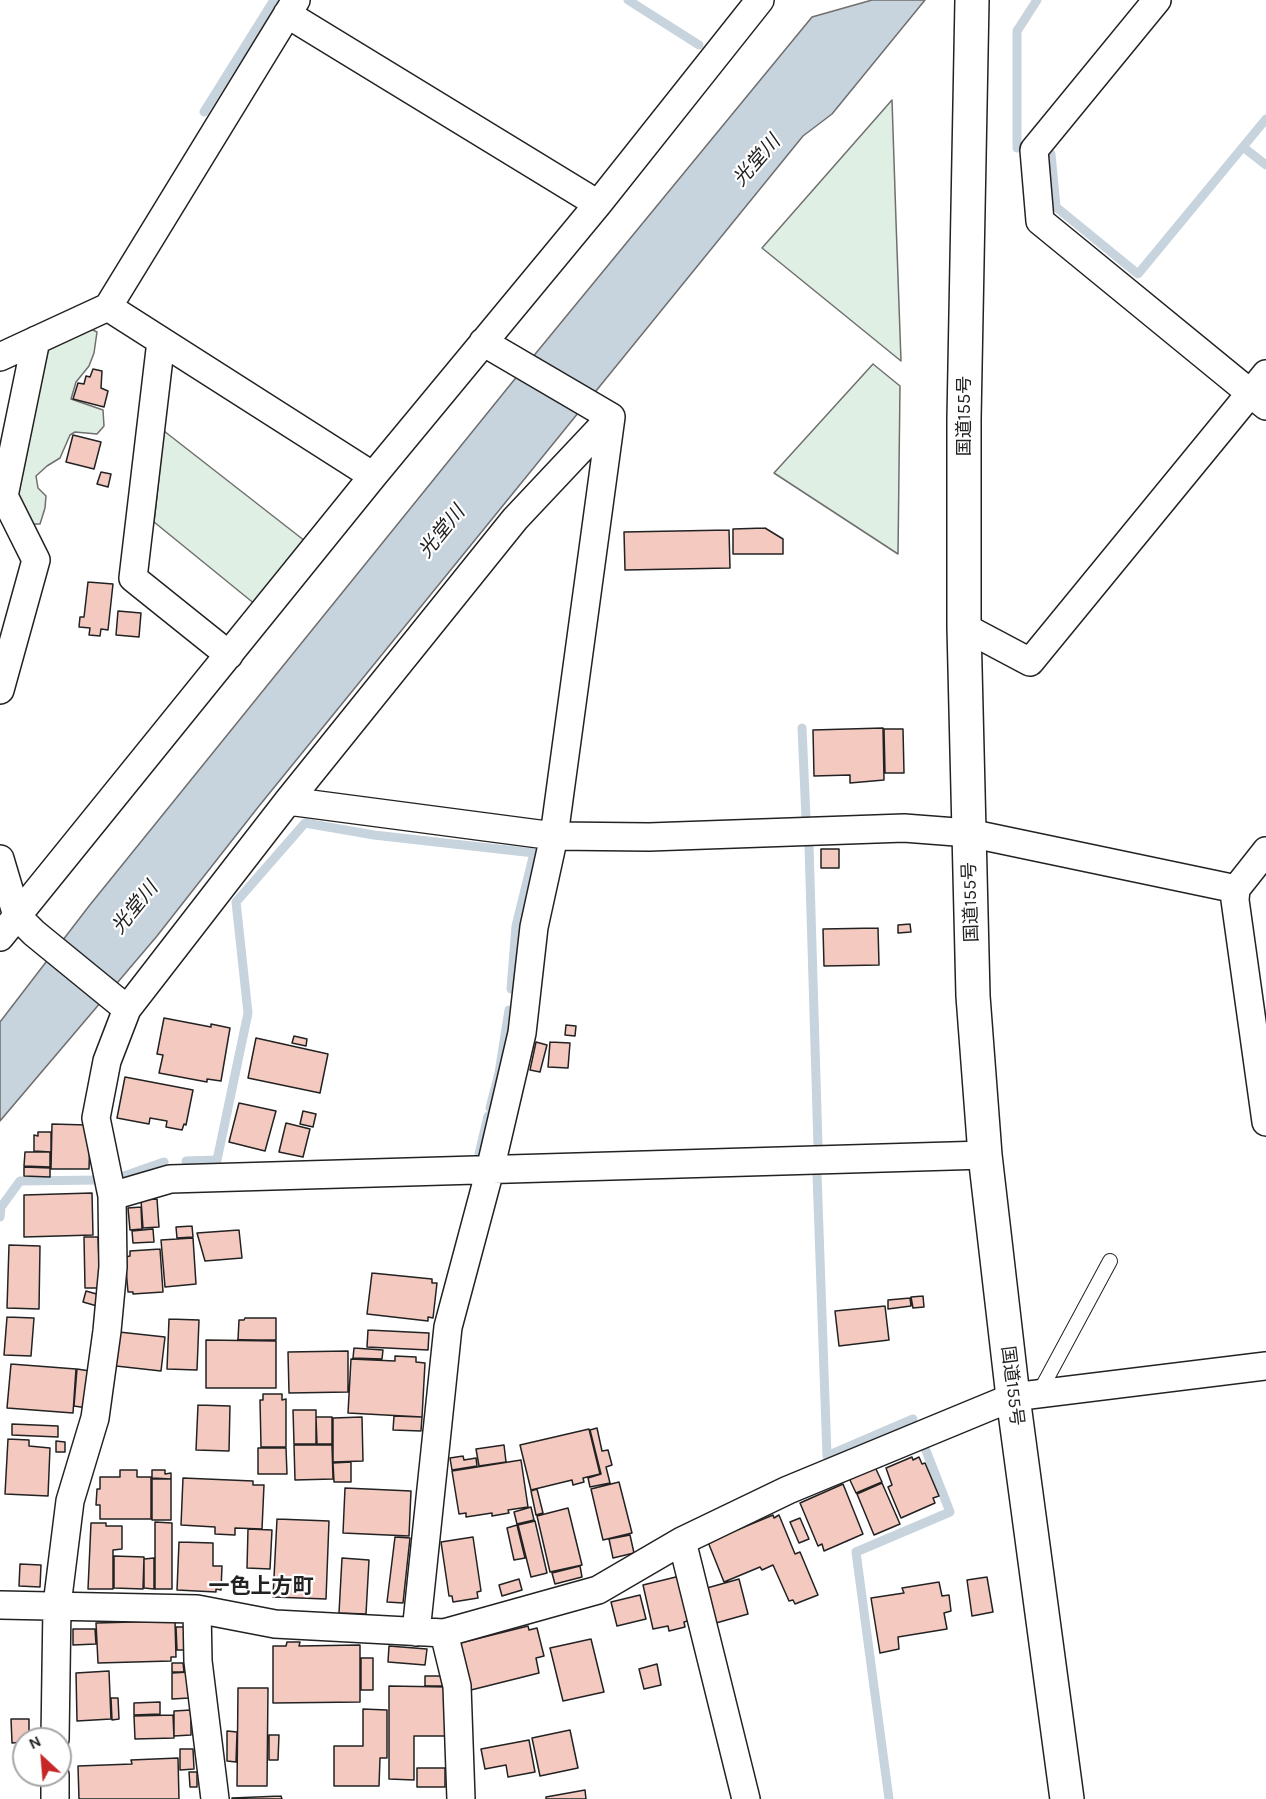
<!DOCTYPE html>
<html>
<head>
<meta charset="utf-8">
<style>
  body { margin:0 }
  #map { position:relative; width:1266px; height:1799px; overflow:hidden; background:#fff; font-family:Karla,sans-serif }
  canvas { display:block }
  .north { position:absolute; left:12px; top:1727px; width:60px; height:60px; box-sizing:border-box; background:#fff; border:2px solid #a7a7a7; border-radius:50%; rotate:334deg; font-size:16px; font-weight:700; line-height:24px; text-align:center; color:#222 }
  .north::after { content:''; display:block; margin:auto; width:21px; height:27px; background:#c62828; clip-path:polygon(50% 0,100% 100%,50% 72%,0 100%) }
</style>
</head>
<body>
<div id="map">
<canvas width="1266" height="1799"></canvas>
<div class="north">N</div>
</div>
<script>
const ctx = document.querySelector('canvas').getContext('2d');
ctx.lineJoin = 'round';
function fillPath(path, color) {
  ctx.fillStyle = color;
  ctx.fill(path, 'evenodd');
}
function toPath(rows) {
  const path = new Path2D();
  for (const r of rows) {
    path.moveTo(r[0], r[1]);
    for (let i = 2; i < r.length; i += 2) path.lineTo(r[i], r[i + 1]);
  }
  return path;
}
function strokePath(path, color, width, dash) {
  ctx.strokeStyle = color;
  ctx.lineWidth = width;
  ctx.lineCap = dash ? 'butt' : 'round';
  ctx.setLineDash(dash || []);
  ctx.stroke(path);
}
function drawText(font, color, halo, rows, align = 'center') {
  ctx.font = font + ' Karla,"Noto Sans JP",sans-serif';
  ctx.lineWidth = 4.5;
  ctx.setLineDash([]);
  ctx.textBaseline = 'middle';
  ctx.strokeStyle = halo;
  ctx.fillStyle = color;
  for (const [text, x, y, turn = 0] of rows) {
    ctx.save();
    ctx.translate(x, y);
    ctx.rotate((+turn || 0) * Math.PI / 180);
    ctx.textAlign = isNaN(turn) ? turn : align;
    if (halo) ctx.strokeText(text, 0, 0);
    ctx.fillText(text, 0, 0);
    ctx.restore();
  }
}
const green = toPath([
  [892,100,896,221,901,361,762,248,892,100],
  [91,329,97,332,94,353,89,366,76,382,71,399,103,410,104,426,97,434,75,432,70,435,60,458,47,466,36,476,38,488,46,496,45,508,40,524,32,524,18,496,48,350,91,329],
  [873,364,900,386,898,554,774,473,873,364],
  [164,431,305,541,256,605,154,522,164,431]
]);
fillPath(green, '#e0efe3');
strokePath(green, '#6f6f6f', 1.5);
const water = toPath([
  [872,0,925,0,832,114,803,136,259,806,157,936,0,1121,0,1022,89,906,527,364,812,17,872,0]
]);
fillPath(water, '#c7d3dd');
strokePath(water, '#6f6f6f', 1.5);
strokePath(toPath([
  [628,0,699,45],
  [204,112,274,0],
  [1243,147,1266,165],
  [1017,148,1017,31,1037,0],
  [1051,154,1056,207,1138,274,1266,119],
  [802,728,806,818],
  [809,846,818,1146],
  [490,1108,499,1073,509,1010],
  [479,1154,488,1116],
  [186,1161,217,1160,248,1013,236,902,305,823,374,835,534,853,516,926,511,989],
  [817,1174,827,1456,913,1419],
  [121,1177,164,1162],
  [0,1217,1,1207,20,1181,98,1180],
  [889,1799,856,1552,950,1512,925,1448]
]), '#c7d3dd', 9);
const building = toPath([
  [93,369,102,371,101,388,108,391,104,407,73,399,78,383,84,384,86,376,90,377,93,369],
  [73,435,101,442,94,469,66,462,73,435],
  [101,472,111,474,108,487,97,484,101,472],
  [765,528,783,539,783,554,733,554,733,529,765,528],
  [729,530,730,568,625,570,624,532,729,530],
  [88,582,113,584,108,630,101,629,100,636,89,635,90,628,79,627,80,617,84,617,88,582],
  [118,611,141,613,139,637,116,635,118,611],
  [883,728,884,780,850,783,850,775,814,776,813,730,883,728],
  [884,729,903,729,904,773,885,773,884,729],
  [821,849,839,849,839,868,821,868,821,849],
  [910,924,911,932,898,933,898,925,910,924],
  [878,928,879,965,824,966,823,929,878,928],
  [164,1018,211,1027,211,1024,230,1028,221,1081,207,1079,207,1082,159,1073,163,1055,157,1054,164,1018],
  [566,1025,576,1026,575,1036,565,1035,566,1025],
  [294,1036,307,1039,306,1046,292,1043,294,1036],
  [256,1038,328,1054,320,1093,248,1078,256,1038],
  [536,1042,547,1045,540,1072,530,1070,536,1042],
  [550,1042,570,1043,568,1068,548,1067,550,1042],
  [125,1077,193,1090,186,1125,184,1124,182,1130,166,1127,167,1121,150,1118,149,1124,117,1118,125,1077],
  [239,1103,276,1111,265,1151,229,1142,239,1103],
  [303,1111,316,1114,313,1127,300,1124,303,1111],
  [286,1123,310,1129,303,1157,279,1152,286,1123],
  [52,1124,87,1125,90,1136,89,1169,51,1169,52,1124],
  [38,1132,51,1132,51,1152,34,1151,34,1135,38,1136,38,1132],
  [25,1152,50,1152,50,1167,24,1166,25,1152],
  [24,1167,50,1168,50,1177,24,1176,24,1167],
  [92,1193,93,1235,24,1237,24,1195,92,1193],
  [157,1199,159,1227,143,1228,141,1200,157,1199],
  [141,1207,142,1229,130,1230,128,1208,141,1207],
  [192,1226,193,1237,177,1238,176,1227,192,1226],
  [153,1229,154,1242,133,1243,132,1231,153,1229],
  [239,1230,242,1258,205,1261,197,1233,239,1230],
  [84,1237,98,1237,100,1288,85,1288,84,1237],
  [193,1238,196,1284,165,1287,161,1240,193,1238],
  [9,1245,40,1246,39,1309,7,1308,9,1245],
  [160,1249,163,1292,133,1294,133,1292,128,1292,125,1257,130,1256,130,1251,160,1249],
  [372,1273,432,1279,432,1283,437,1283,433,1318,428,1317,428,1321,367,1314,372,1273],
  [86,1291,100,1295,97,1306,83,1302,86,1291],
  [923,1296,924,1307,913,1308,911,1297,923,1296],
  [910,1298,911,1306,888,1309,888,1300,910,1298],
  [885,1306,889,1340,839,1346,835,1311,885,1306],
  [7,1317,34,1318,31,1356,4,1355,7,1317],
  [245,1318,276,1318,276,1340,238,1340,239,1320,244,1320,245,1318],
  [169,1319,199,1320,197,1370,167,1369,169,1319],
  [368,1330,429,1333,428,1350,367,1347,368,1330],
  [119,1332,165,1337,161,1371,116,1366,119,1332],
  [206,1340,276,1341,276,1388,206,1388,206,1340],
  [354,1348,383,1350,382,1359,353,1358,354,1348],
  [348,1351,348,1392,289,1393,288,1352,348,1351],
  [395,1356,416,1357,416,1362,425,1363,422,1417,348,1413,351,1359,395,1361,395,1356],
  [11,1364,76,1369,73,1413,7,1408,11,1364],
  [77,1369,90,1371,87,1408,74,1406,77,1369],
  [263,1394,282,1394,282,1400,286,1399,286,1447,261,1447,260,1400,263,1400,263,1394],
  [198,1405,230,1406,229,1451,196,1450,198,1405],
  [293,1410,316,1410,316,1444,294,1444,293,1410],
  [394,1416,422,1417,421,1431,393,1430,394,1416],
  [316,1417,332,1417,332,1444,317,1444,316,1417],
  [362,1417,363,1461,333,1462,333,1418,362,1417],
  [12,1424,58,1426,58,1437,12,1435,12,1424],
  [597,1428,602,1451,608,1450,612,1465,606,1467,610,1483,590,1487,588,1478,601,1474,590,1430,597,1428],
  [589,1429,600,1474,583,1478,584,1482,573,1485,572,1480,531,1490,520,1445,589,1429],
  [8,1439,29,1440,29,1446,50,1448,48,1496,5,1494,8,1439],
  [56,1441,65,1442,65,1452,56,1452,56,1441],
  [294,1445,332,1445,333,1479,295,1480,294,1445],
  [504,1445,506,1462,479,1466,476,1449,504,1445],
  [258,1448,286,1448,287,1474,258,1474,258,1448],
  [463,1456,464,1460,476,1458,477,1466,452,1470,450,1458,463,1456],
  [912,1457,913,1460,919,1457,922,1464,925,1463,939,1496,933,1498,935,1503,901,1518,888,1487,892,1485,886,1468,912,1457],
  [521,1460,528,1507,508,1510,509,1513,492,1516,492,1513,466,1517,466,1513,459,1514,452,1471,521,1460],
  [351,1462,351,1482,334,1482,333,1463,351,1462],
  [875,1467,882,1482,856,1493,849,1478,875,1467],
  [120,1470,137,1470,137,1477,151,1477,151,1519,100,1519,100,1505,96,1505,97,1489,100,1489,100,1477,120,1477,120,1470],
  [152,1470,165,1470,165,1474,171,1473,171,1479,152,1478,152,1470],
  [183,1478,253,1481,253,1485,264,1485,262,1529,235,1528,235,1535,215,1534,215,1527,181,1525,183,1478],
  [152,1479,171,1479,171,1520,152,1520,152,1479],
  [619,1482,632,1533,603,1540,591,1489,619,1482],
  [882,1483,900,1524,874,1535,857,1494,882,1483],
  [843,1484,863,1534,824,1551,822,1544,818,1546,800,1503,843,1484],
  [345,1488,411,1491,409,1536,343,1533,345,1488],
  [537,1489,543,1513,536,1515,531,1491,537,1489],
  [531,1507,534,1520,517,1524,514,1512,531,1507],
  [568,1508,582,1565,550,1572,537,1516,568,1508],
  [773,1515,774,1518,779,1515,795,1554,800,1552,818,1595,795,1604,793,1600,789,1601,773,1565,762,1570,760,1567,724,1582,708,1542,773,1515],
  [800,1518,809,1539,799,1543,790,1522,800,1518],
  [277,1519,329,1521,326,1599,273,1597,277,1519],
  [535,1521,547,1573,531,1577,518,1525,535,1521],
  [155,1522,172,1523,172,1589,155,1589,155,1522],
  [91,1523,106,1523,106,1526,122,1526,122,1549,113,1550,113,1589,88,1589,91,1523],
  [517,1525,525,1558,514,1560,507,1528,517,1525],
  [248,1529,272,1530,270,1569,247,1568,248,1529],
  [630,1535,634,1553,613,1558,609,1539,630,1535],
  [395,1537,410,1538,403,1603,387,1602,395,1537],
  [473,1537,481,1591,477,1592,478,1598,453,1602,452,1596,449,1596,441,1542,473,1537],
  [179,1542,213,1543,213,1566,222,1566,221,1590,216,1589,216,1592,177,1590,179,1542],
  [114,1556,144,1557,143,1589,114,1588,114,1556],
  [154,1558,154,1589,144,1588,144,1559,154,1558],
  [342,1558,369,1560,366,1614,339,1613,342,1558],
  [20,1564,41,1565,40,1587,19,1586,20,1564],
  [580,1566,582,1577,555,1584,552,1573,580,1566],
  [680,1576,691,1620,684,1622,685,1627,669,1631,668,1626,653,1629,643,1585,680,1576],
  [987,1577,993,1612,972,1616,967,1580,987,1577],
  [519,1579,522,1590,502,1596,499,1585,519,1579],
  [739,1579,748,1614,716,1623,707,1588,739,1579],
  [939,1582,942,1596,949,1595,951,1611,944,1613,947,1629,898,1637,899,1649,880,1653,871,1598,904,1593,902,1588,939,1582],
  [640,1595,646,1619,617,1626,611,1602,640,1595],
  [170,1621,175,1622,176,1657,171,1657,171,1661,98,1663,96,1623,170,1621],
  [528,1626,529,1630,537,1628,544,1656,536,1658,539,1673,471,1690,460,1643,528,1626],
  [176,1627,187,1627,188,1650,177,1650,176,1627],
  [73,1629,95,1629,96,1644,73,1645,73,1629],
  [591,1639,604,1692,563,1701,550,1648,591,1639],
  [287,1642,300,1642,299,1646,360,1645,360,1702,273,1703,273,1646,286,1646,287,1642],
  [389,1646,427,1649,425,1665,388,1662,389,1646],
  [361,1658,373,1658,373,1690,361,1690,361,1658],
  [172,1663,183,1663,184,1672,172,1672,172,1663],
  [657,1664,661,1685,644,1689,639,1669,657,1664],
  [109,1671,111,1719,77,1721,76,1673,109,1671],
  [189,1672,189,1698,172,1699,172,1673,189,1672],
  [425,1676,444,1676,444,1686,425,1686,425,1676],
  [389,1686,448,1687,448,1736,414,1736,414,1780,389,1779,389,1686],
  [238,1688,268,1688,267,1786,237,1786,238,1688],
  [111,1698,118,1698,119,1719,112,1720,111,1698],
  [160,1702,160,1714,134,1715,134,1703,160,1702],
  [363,1709,387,1710,387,1758,380,1758,379,1786,334,1786,334,1746,363,1746,363,1709],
  [191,1710,191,1735,174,1736,174,1711,191,1710],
  [173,1715,174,1738,135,1739,134,1716,173,1715],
  [11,1719,29,1719,29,1739,24,1739,24,1742,12,1743,11,1719],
  [570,1730,578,1768,540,1776,532,1738,570,1730],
  [227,1731,237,1732,236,1762,227,1761,227,1731],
  [269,1735,279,1735,278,1760,269,1760,269,1735],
  [529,1740,535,1772,508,1777,506,1765,485,1769,481,1749,529,1740],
  [180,1749,193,1749,194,1769,180,1770,180,1749],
  [178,1758,179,1799,79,1799,78,1766,132,1764,131,1760,178,1758],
  [417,1768,445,1768,445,1787,417,1787,417,1768],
  [189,1772,197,1772,197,1787,190,1787,189,1772],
  [585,1790,586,1799,546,1799,546,1797,585,1790],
  [281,1796,282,1799,232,1799,232,1798,281,1796]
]);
fillPath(building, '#f3c9c0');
strokePath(building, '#222', 1.5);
const lane = toPath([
  [1039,1393,1110,1261]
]);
const street = toPath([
  [1157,0,1034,150,1040,221,1266,406],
  [287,14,598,204],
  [108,307,373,476],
  [161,341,133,578,229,655],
  [483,342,611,417],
  [0,357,108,307,296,0],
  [611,417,515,519,288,801,127,1009,107,1061,96,1118,112,1196,170,1179,985,1155],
  [964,627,1030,662,1266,374],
  [0,690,36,560,4,496,36,340],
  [288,801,554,836,649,837,904,828,969,833,1236,889],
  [1266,851,1236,889,1235,900,1266,1122],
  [0,859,17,916,34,933,127,1009],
  [0,937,373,476,598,204,760,0],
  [682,1541,746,1799],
  [0,1605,197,1609,275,1624,444,1633,598,1590,682,1541,788,1490,1013,1397,1266,1366],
  [197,1609,198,1661,215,1799],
  [416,1632,448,1327,490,1170,522,1033,534,927,554,836,611,417],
  [444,1633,457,1686,461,1799],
  [55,1739,57,1605,70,1501,95,1418,107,1331,113,1267,112,1196],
  [55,1799,55,1775]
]);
const highway = toPath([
  [972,0,964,419,964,627,973,996,985,1155,1013,1397,1067,1799]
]);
strokePath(lane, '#222', 16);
strokePath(street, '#222', 30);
strokePath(highway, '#222', 36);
strokePath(lane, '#fff', 14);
strokePath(street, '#fff', 27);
strokePath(highway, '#fff', 33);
drawText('18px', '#222', '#fff', [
  ["国道155号",965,416,-90],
  ["国道155号",971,902,-92],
  ["国道155号",1012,1386,83]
]);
drawText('italic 20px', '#222', '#fff', [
  ["光堂川",757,161,-49],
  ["光堂川",442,532,-51],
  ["光堂川",135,908,-51]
]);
drawText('bold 21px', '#222', '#fff', [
  ["一色上方町",261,1587]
]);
</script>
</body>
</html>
